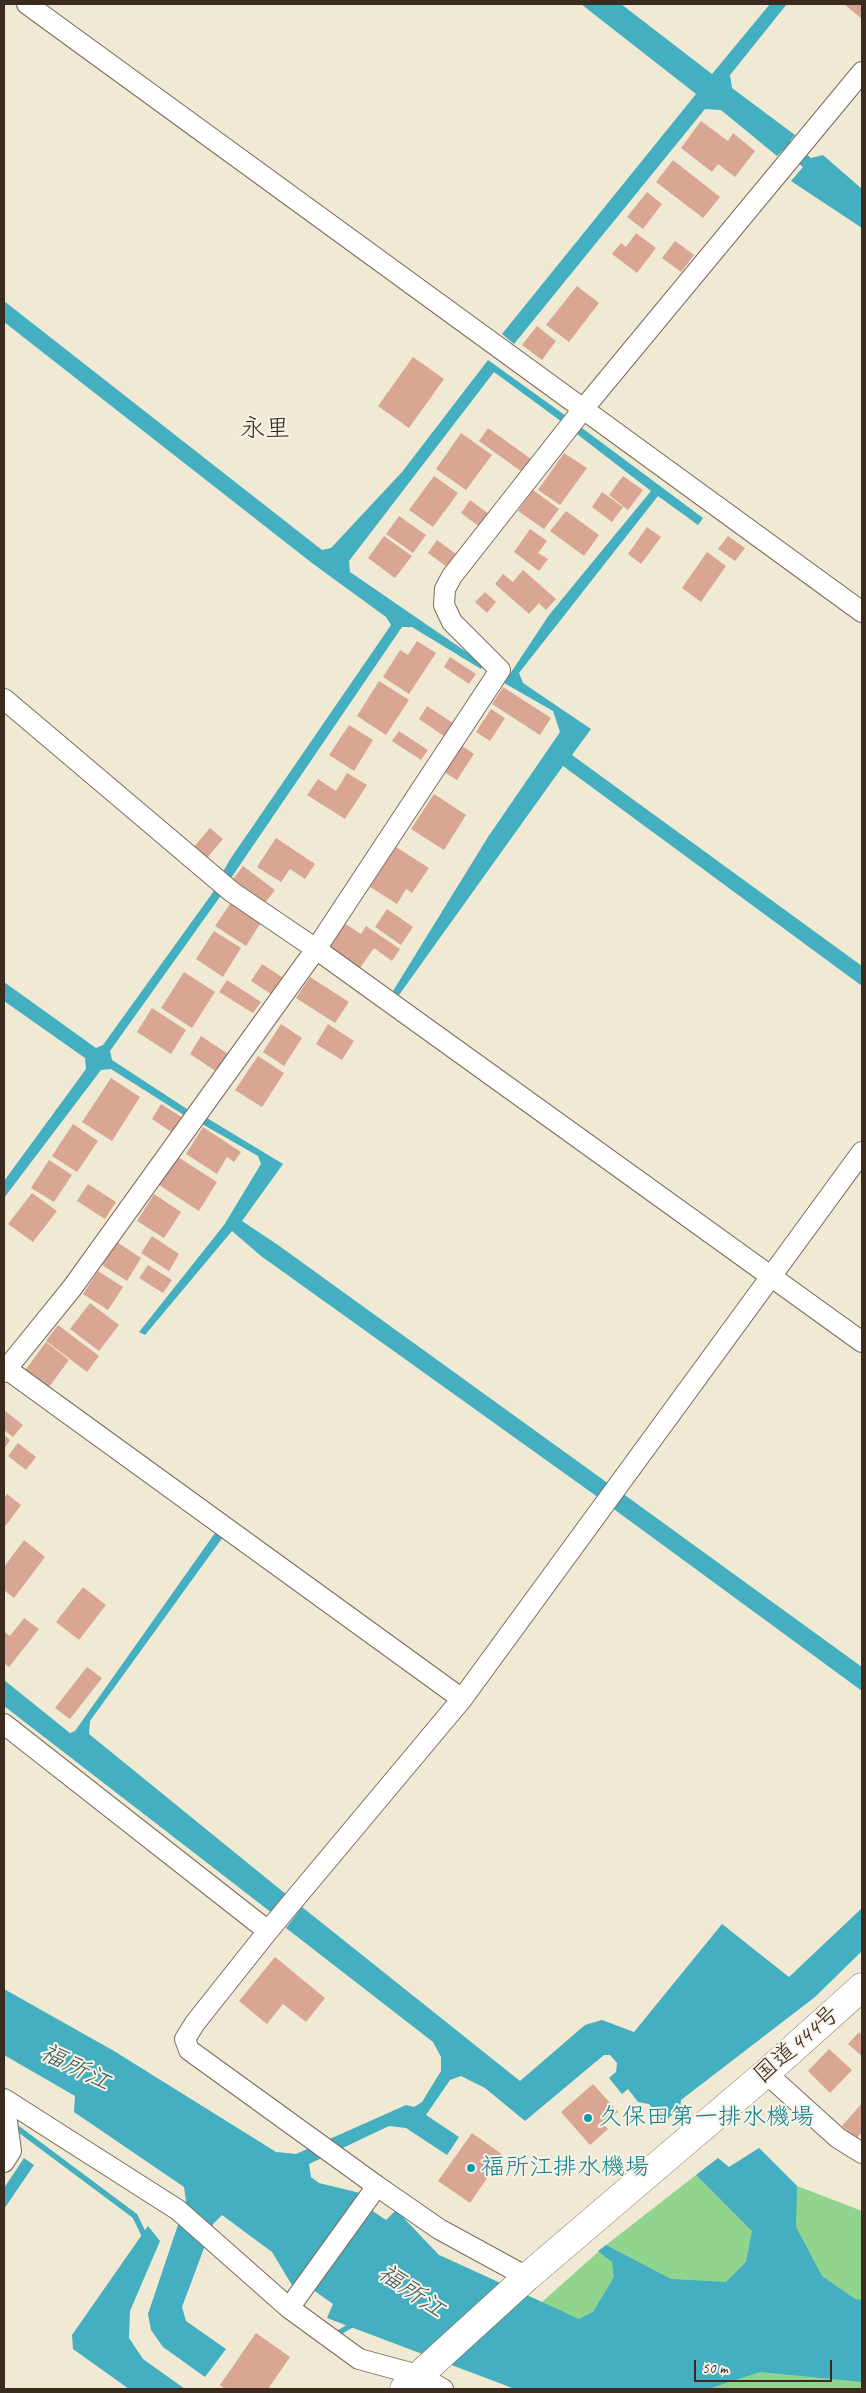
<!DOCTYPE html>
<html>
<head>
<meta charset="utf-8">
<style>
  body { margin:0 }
  #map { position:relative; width:866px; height:2393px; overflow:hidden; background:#f0ead4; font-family:Caveat,sans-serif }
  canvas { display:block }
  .frame { position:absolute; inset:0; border:5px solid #3b2a1e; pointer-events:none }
  .scale { position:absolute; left:694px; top:2360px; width:138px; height:22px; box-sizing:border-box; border:2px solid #3b2a1e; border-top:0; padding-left:6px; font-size:15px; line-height:18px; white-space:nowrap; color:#3b2a1e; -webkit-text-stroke:4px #f7f3e8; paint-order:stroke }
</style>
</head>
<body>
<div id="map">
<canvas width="866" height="2393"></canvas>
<div class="frame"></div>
<div class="scale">50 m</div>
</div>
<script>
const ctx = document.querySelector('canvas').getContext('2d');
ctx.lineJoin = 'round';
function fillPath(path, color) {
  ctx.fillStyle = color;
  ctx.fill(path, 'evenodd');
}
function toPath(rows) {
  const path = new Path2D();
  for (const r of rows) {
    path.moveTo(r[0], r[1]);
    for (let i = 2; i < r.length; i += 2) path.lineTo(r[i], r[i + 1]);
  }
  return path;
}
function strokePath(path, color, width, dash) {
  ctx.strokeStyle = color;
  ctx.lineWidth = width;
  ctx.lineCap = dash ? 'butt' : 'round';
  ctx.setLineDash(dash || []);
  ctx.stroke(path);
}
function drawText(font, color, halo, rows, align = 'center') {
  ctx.font = font + ' Caveat,"Klee One",sans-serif';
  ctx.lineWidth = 4;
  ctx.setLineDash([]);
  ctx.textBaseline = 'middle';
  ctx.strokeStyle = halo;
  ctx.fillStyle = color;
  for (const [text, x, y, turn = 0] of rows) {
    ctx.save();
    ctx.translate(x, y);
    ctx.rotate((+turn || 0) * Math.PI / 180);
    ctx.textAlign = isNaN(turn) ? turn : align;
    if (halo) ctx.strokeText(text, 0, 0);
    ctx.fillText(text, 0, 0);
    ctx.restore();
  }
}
fillPath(toPath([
  [759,2148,797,2186,862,2211,862,2313,817,2291],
  [696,2175,720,2199,761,2228,782,2294,607,2354,439,2255,542,2302,606,2245],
  [862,2362,862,2389,682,2389,752,2366]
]), '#90d48d');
fillPath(toPath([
  [581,4,621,4,712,74,770,4,787,4,730,75,732,88,795,135,790,141,811,158,823,155,862,189,862,228,791,181,803,167,783,150,777,156,721,110,705,109,514,344,502,334,696,94],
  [4,301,322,550,331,548,402,472,488,360,566,416,562,422,494,372,349,561,350,572,484,664,481,669,412,627,402,627,229,881,221,875,231,858,391,625,386,617,312,563,4,322],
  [578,425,703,518,698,525,658,496,519,673,523,683,591,729,572,755,862,966,862,986,563,766,399,995,393,991,488,837,560,732,553,711,504,683,549,615,651,491,573,431],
  [216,888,222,894,110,1051,112,1060,190,1111,187,1117,111,1069,101,1070,4,1198,4,1181,86,1069,85,1058,4,1001,4,982,96,1048,103,1045],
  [207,1118,283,1164,242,1221,278,1245,609,1484,599,1498,261,1256,232,1231,145,1335,139,1332,224,1225,261,1164,258,1156,202,1124],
  [622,1493,862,1667,862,1691,611,1507],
  [215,1533,223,1537,90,1721,89,1734,287,1895,272,1913,4,1706,4,1680,70,1733,75,1731],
  [302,1907,520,2081,585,2025,602,2020,634,2032,722,1924,789,1977,862,1908,862,1951,815,1997,681,2100,680,2109,663,2122,649,2104,638,2102,628,2089,622,2094,609,2078,616,2072,617,2063,610,2055,604,2055,525,2121,485,2088,461,2076,450,2080,426,2115,459,2137,447,2155,406,2128,389,2126,309,2164,311,2177,319,2183,360,2193,356,2200,386,2220,396,2210,439,2255,579,2319,593,2312,614,2277,612,2262,598,2251,606,2245,671,2279,726,2282,746,2262,752,2231,696,2175,718,2158,729,2167,759,2148,797,2186,796,2227,822,2276,855,2299,862,2300,862,2382,760,2372,708,2389,515,2389,327,2318,333,2304,299,2280,293,2287,272,2252,222,2215,213,2224,182,2307,186,2321,226,2349,205,2377,163,2347,151,2330,148,2314,186,2201,184,2187,74,2112,75,2096,4,2055,4,1989,114,2051,276,2152,296,2154,406,2105,414,2107,422,2102,441,2071,441,2057,433,2042,286,1928],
  [24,2158,34,2165,4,2209,4,2188],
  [148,2226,160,2241,130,2311,129,2338,143,2359,185,2389,129,2389,73,2349,72,2335]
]), '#43afc1');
strokePath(toPath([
  [13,2125,135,2216,146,2239],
  [340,2332,355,2323]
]), '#43afc1', 5.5);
fillPath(toPath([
  [844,4,862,4,862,19],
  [701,121,728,141,733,133,755,151,735,177,718,164,712,172,681,148],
  [673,160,720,197,703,218,656,182],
  [647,192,662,204,643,229,627,217],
  [636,233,656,248,637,273,612,254,621,243,626,247],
  [675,241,694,255,681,272,662,258],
  [577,286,599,303,569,342,546,325],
  [537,326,556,341,542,360,522,345],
  [413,357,444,379,409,428,378,406],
  [488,428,531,459,522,472,479,441],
  [461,433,492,455,466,490,436,469],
  [564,453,587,468,560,505,538,490],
  [434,476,458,493,433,527,409,510],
  [623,476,643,490,628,510,609,495],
  [533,490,559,509,544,529,518,511],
  [602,492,623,507,612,522,592,507],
  [470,500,489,514,480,527,461,513],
  [566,511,599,535,584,556,550,531],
  [399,516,426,535,413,553,386,534],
  [647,527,661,537,641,564,628,554],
  [530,529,547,541,538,553,548,559,539,571,514,552],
  [384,536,412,556,395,578,368,558],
  [728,536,745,548,735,561,718,549],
  [437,540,456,554,447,567,428,553],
  [707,552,726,566,701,602,682,588],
  [523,570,556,599,546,610,539,603,529,614,495,584,503,574,513,582],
  [485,592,496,602,487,613,475,602],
  [417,641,436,653,409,694,383,677,400,650,408,655],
  [450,657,476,674,469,684,444,667],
  [379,681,409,700,386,735,357,716],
  [503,687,551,718,540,735,492,704],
  [427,706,453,723,444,736,419,719],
  [491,709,505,718,490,741,476,732],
  [349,725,373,740,354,771,329,755],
  [399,731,428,750,421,760,392,741],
  [461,745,474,754,457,780,444,772],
  [347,773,367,785,345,819,307,795,318,779,336,791],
  [434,794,466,815,444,850,411,829],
  [210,828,223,839,206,859,193,848],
  [276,838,315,864,305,879,290,869,281,882,257,867],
  [396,847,429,868,412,893,406,889,397,904,370,887],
  [243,866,275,890,265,903,233,879],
  [232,901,262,921,246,946,215,926],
  [387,909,413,927,401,945,375,927],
  [344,923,361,934,366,926,400,949,392,961,374,948,360,968,328,947],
  [214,931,241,948,223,977,196,959],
  [262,964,282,977,271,994,251,981],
  [184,972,215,992,192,1028,161,1008],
  [310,977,349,1002,335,1023,296,998],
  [227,980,261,1002,253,1013,219,992],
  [152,1008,186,1030,171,1054,137,1032],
  [281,1024,302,1038,284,1066,263,1052],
  [328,1024,354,1041,342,1060,316,1044],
  [201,1036,228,1054,217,1072,190,1054],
  [258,1056,284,1073,262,1107,235,1090],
  [111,1078,140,1097,112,1141,82,1122],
  [161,1104,183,1118,173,1133,152,1119],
  [73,1124,98,1141,77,1172,52,1156],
  [203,1127,241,1152,234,1162,227,1157,217,1174,186,1154],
  [178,1157,217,1182,199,1211,159,1185],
  [49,1160,72,1175,54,1202,31,1188],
  [88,1184,116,1202,105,1219,77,1201],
  [32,1193,57,1211,33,1242,8,1224],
  [154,1194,181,1212,164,1238,137,1221],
  [152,1236,179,1254,169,1271,141,1253],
  [117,1242,141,1258,127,1281,102,1265],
  [148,1265,172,1280,163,1293,139,1278],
  [98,1271,123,1287,108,1310,83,1294],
  [90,1303,119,1325,99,1351,70,1329],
  [58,1325,99,1356,87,1372,46,1341],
  [46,1342,69,1360,46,1391,23,1373],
  [4,1410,23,1425,13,1437,4,1430],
  [4,1435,10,1440,4,1449],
  [18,1443,36,1457,26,1470,8,1456],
  [7,1494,21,1505,4,1528,4,1498],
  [24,1540,45,1557,14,1598,4,1590,4,1567],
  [83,1587,106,1605,79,1640,56,1622],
  [24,1618,39,1629,9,1667,4,1663,4,1631,10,1636],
  [87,1667,102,1678,70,1719,55,1708],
  [275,1957,325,1998,306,2022,283,2004,267,2024,239,2001],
  [859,2032,862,2035,862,2056,848,2044],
  [829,2049,852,2070,830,2093,808,2071],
  [593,2084,618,2112,603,2124,608,2129,590,2145,561,2112],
  [862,2103,862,2132,856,2139,842,2126],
  [472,2133,503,2155,470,2203,438,2181],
  [256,2333,290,2357,268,2389,225,2389,220,2385]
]), '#d9a693');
const minor = toPath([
  [27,4,862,612],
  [4,699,232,892,316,949,862,1342],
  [4,1367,462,1699],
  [4,1372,72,1288,316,949,500,670,452,622,444,605,445,589,452,576,584,408,862,72],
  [4,1724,268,1931],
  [766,2073,838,2138,862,2153],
  [4,2099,178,2210,289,2308,359,2359,418,2375,443,2389],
  [4,2100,11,2151,4,2162],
  [377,2186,439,2229,527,2277],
  [289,2308,377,2186,189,2050,185,2039,195,2023,268,1931,462,1699,862,1152]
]);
const highway = toPath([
  [404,2389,527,2277,766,2073,862,1987]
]);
strokePath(minor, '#7a6d5e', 22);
strokePath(highway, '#7a6d5e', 29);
strokePath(minor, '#fff', 20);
strokePath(highway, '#fff', 28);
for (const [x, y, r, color] of [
  [588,2118,5,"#0f9aa8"],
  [471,2168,5,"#0f9aa8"]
]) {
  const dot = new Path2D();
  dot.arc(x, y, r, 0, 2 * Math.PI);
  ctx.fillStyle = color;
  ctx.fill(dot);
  strokePath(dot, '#f7f3e8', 2);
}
drawText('24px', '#3b2a1e', '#f7f3e8', [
  ["国道444号",797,2045,-41]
]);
drawText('24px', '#0d838f', '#f7f3e8', [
  ["久保田第一排水機場",598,2118],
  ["福所江排水機場",481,2168]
], 'left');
drawText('25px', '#3b2a1e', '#f7f3e8', [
  ["永里",265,429]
]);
drawText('italic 25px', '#3e5957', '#f7f3e8', [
  ["福所江",75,2068,27],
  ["福所江",411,2292,35]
]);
</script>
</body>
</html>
